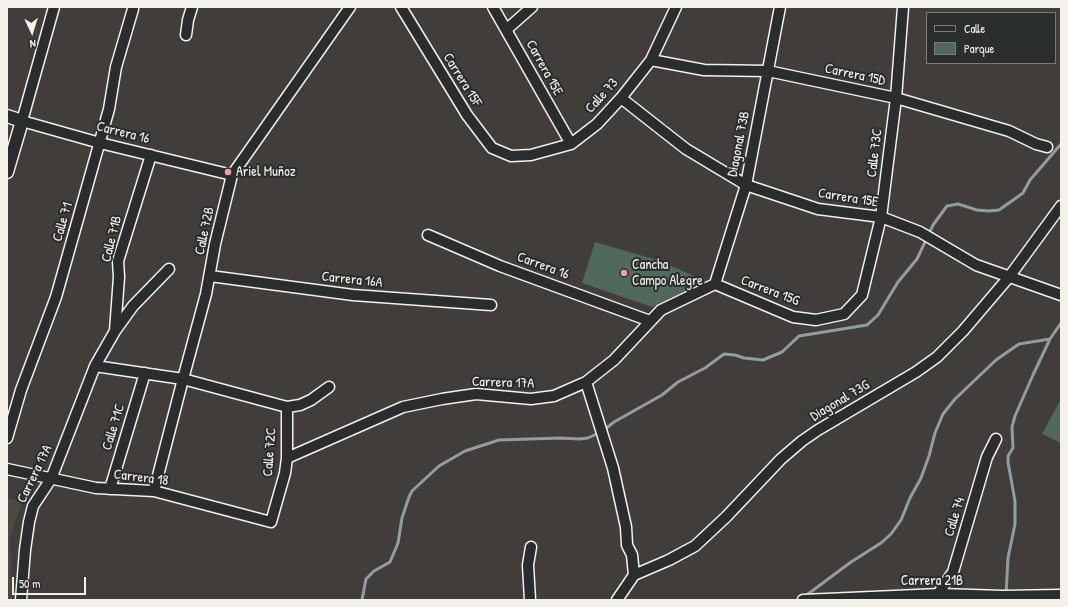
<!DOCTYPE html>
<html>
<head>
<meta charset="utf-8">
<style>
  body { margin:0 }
  #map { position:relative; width:1068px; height:607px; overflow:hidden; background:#403d3b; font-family:"Patrick Hand",sans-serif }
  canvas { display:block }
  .frame { position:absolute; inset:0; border:8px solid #f4f1e8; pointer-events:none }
  .legend { position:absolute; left:926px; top:12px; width:130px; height:52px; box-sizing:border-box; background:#2a2d2e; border:1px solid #7b7b78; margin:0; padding:5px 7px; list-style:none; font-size:12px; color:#f4f1e8 }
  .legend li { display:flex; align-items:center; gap:8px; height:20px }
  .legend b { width:20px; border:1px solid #7b7b78 }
  .north { position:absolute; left:12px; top:12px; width:40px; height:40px; -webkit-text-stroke:3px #2a2d2e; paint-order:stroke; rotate:176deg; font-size:11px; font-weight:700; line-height:16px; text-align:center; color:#f4f1e8 }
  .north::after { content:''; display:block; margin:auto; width:14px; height:18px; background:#f4f1e8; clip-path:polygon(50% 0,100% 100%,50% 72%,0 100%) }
  .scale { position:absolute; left:12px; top:577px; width:74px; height:18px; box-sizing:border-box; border:2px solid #f4f1e8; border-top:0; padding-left:5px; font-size:12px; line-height:14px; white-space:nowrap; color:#f4f1e8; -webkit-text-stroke:3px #2a2d2e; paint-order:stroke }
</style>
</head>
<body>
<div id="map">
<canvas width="1068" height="607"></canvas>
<div class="frame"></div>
<ul class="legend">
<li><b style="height:5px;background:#2a2d2e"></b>Calle</li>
<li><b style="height:11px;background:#4f6a5a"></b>Parque</li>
</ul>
<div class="north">N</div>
<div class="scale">50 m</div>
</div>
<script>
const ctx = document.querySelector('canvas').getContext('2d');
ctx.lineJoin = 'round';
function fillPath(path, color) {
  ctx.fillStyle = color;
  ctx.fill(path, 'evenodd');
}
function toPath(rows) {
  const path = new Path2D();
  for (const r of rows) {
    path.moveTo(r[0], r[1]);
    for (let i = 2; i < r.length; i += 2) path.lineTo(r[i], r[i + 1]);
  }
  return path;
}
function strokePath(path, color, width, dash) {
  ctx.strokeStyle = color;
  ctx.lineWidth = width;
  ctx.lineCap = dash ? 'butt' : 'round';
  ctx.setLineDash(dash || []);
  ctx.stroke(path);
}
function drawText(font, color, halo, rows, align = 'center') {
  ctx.font = font + ' "Patrick Hand",sans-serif';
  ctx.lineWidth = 4;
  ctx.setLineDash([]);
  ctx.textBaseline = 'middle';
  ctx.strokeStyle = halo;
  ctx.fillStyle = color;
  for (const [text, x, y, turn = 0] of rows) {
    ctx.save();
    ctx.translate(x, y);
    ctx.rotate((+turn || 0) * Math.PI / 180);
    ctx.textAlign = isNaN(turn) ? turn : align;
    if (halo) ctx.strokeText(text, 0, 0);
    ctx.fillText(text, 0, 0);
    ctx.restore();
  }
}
fillPath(toPath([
  [7,498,22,502,10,537,12,600,7,600]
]), '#4f4844');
fillPath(toPath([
  [595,242,657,260,704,280,702,283,652,307,582,283],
  [1061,399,1061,443,1042,434]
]), '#4f6a5a');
strokePath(toPath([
  [604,430,614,422,662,395,678,382,705,368,724,354,735,355,744,358,763,360,782,352,799,336,867,325,878,315,898,282,917,259,933,225,947,206,958,204,977,210,989,211,999,210,1023,193,1030,180,1061,144],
  [1006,595,1008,558,1015,524,1015,501,1008,462,1008,456,1013,448,1012,427,1015,416,1033,375,1050,339,1061,323],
  [804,597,851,562,881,543,891,534,901,520,910,498,921,478,929,456,935,433,943,414,955,399,996,360,1019,344,1050,339],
  [362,600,366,579,374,571,390,562,393,555,398,543,402,518,409,497,412,491,439,466,465,451,499,440,560,438,579,439,588,438,599,433]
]), '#8f9ea1', 3);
const minor = toPath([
  [54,7,22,121,100,143,232,175],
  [401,7,467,115,492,148,511,156,531,155,571,144,597,124,621,98,651,60,676,7],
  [493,7,571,144],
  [506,30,532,7],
  [186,35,188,20,192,7],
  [651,60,704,70,768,71,896,98,1009,131,1036,144,1047,147],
  [621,98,686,149,746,185,818,209,881,217,920,232,976,265,1061,295],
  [428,235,500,266,650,321],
  [210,276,353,295,491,305],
  [715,284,793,317,816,320,844,314,862,295,881,217,896,98,903,7],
  [715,284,746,185,780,7],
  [115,331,119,277,118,261,151,155],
  [95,366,183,379,287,407,300,405,311,400,329,387],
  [586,382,613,468,626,527,627,545,632,555,634,575],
  [7,438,21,390,56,297,109,109,116,67,133,9],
  [287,458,403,407,442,399,476,394,531,399,554,396,586,382,614,360,661,310,715,284],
  [7,469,96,488,154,491,271,522,285,473,287,458,287,407],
  [110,489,145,373],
  [154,491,183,379,206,294,215,244,232,175,350,7],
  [936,597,953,572,987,457,996,439],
  [21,600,25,550,29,522,33,506,51,479,95,366,115,331,133,306,169,269],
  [530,600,528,565,531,547],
  [617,600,634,575,669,560,695,546,726,517,781,459,802,441,818,430,916,372,937,357,963,331,1009,277,1061,206],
  [803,600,940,594,1003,596,1061,595]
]);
const tertiary = toPath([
  [7,116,22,121,7,172]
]);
strokePath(minor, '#f4f1e8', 13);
strokePath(tertiary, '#f4f1e8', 15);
strokePath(minor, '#2a2d2e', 10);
strokePath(tertiary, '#2a2d2e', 12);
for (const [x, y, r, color] of [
  [228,172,4,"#ff9aa2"],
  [624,273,4,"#ff9aa2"]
]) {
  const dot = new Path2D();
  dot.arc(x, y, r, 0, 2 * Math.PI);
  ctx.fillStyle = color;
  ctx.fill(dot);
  strokePath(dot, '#2a2d2e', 1.5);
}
drawText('14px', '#f4f1e8', '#2a2d2e', [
  ["Carrera 15E",544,68,61],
  ["Carrera 15D",855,75,12],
  ["Carrera 15F",462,80,58],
  ["Calle 73",602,96,-48],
  ["Carrera 16",123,133,14],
  ["Diagonal 73B",739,144,-79],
  ["Calle 73C",875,153,-83],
  ["Carrera 15E",848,198,9],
  ["Calle 71",63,222,-74],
  ["Calle 72B",205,231,-78],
  ["Calle 71B",112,239,-76],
  ["Carrera 16",543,266,20],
  ["Carrera 16A",352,280,6],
  ["Carrera 15G",770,291,21],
  ["Carrera 17A",503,383,2],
  ["Diagonal 73G",840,401,-31],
  ["Calle 71C",114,427,-73],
  ["Calle 72C",270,452,-86],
  ["Carrera 17A",35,474,-64],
  ["Carrera 18",141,478,7],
  ["Calle 74",955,517,-73],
  ["Carrera 21B",932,581]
]);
drawText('14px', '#f4f1e8', '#2a2d2e', [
  ["Ariel Muñoz",236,172],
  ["Cancha",632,265],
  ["Campo Alegre",632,281]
], 'left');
</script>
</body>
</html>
